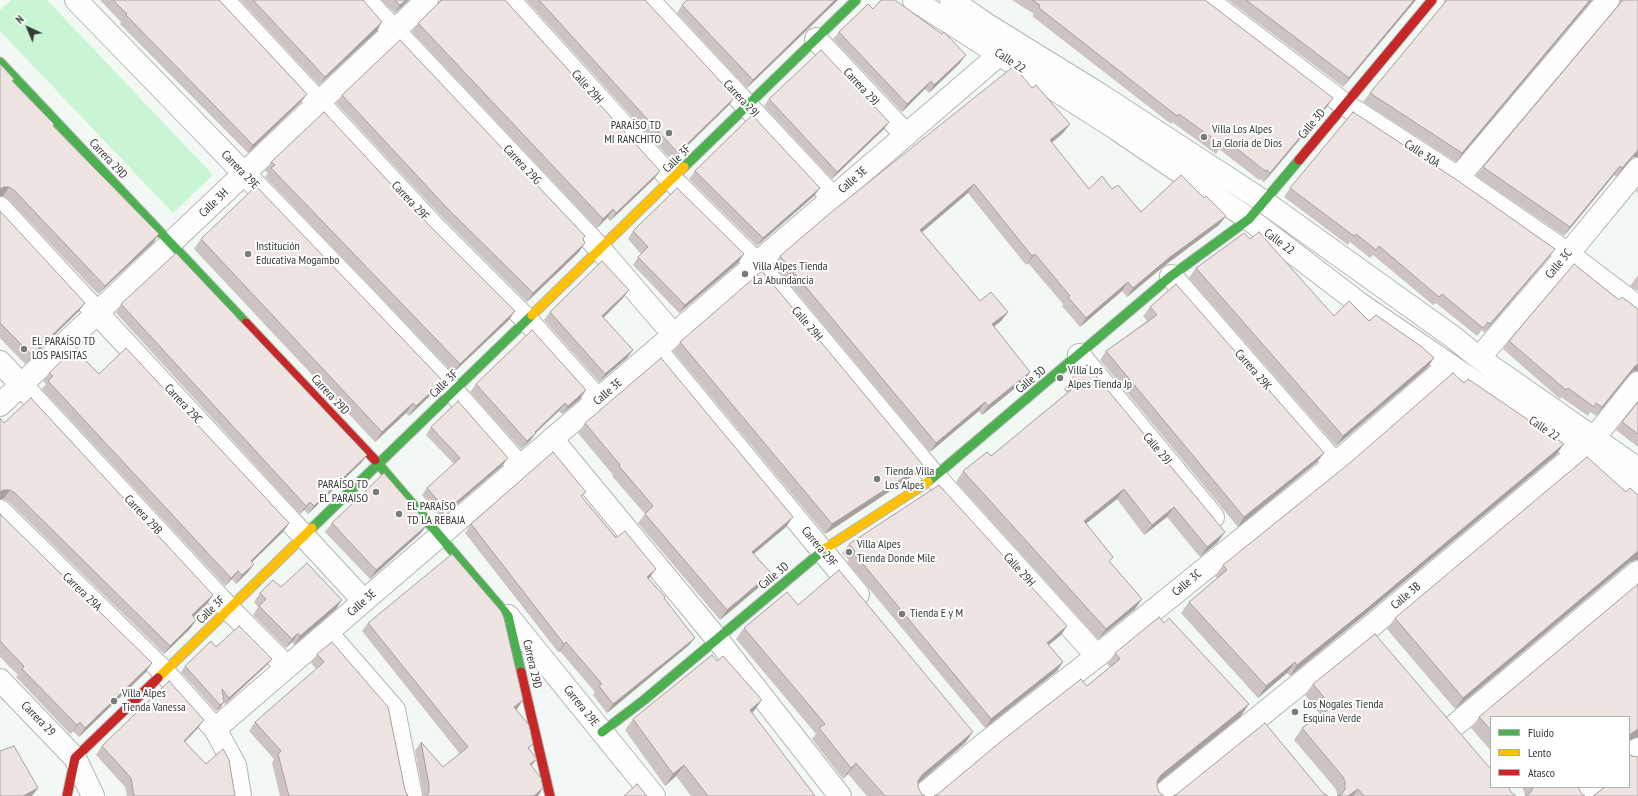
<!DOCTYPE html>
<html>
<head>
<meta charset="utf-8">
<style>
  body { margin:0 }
  #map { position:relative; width:1638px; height:796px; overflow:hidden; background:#f2f8f3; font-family:"PT Sans Narrow",sans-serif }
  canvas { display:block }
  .legend { position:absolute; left:1490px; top:716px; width:140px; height:72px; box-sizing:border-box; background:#fff; border:1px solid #aeb0ae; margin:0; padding:5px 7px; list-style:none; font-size:12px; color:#343935 }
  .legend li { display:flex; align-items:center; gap:8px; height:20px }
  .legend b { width:20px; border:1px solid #aeb0ae }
  .north { position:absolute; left:8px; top:8px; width:40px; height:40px; -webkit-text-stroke:3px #fff; paint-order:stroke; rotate:316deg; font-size:11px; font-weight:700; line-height:16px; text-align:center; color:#343935 }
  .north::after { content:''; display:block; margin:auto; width:14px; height:18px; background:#343935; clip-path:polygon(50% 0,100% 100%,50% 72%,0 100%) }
</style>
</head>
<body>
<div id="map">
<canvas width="1638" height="796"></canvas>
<ul class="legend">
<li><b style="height:5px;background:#4caf50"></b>Fluido</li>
<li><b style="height:5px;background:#ffc107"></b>Lento</li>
<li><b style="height:5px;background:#c62828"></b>Atasco</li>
</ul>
<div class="north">N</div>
</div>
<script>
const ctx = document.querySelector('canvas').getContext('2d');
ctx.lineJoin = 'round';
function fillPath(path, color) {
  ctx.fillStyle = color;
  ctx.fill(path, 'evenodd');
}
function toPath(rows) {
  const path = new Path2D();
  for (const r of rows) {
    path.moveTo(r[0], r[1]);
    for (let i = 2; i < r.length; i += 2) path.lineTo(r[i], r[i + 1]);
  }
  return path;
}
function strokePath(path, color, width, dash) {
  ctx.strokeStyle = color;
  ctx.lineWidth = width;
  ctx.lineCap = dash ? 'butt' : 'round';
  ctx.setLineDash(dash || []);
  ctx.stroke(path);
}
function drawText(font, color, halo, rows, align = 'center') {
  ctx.font = font + ' "PT Sans Narrow",sans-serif';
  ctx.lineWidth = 4;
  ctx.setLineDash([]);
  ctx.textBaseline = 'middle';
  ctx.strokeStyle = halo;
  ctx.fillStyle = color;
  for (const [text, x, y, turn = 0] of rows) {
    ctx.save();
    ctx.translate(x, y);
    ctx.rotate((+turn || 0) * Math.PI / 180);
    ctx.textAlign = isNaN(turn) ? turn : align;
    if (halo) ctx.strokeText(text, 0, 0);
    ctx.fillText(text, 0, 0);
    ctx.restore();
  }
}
fillPath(toPath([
  [11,0,47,0,213,175,173,213,0,31,0,10]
]), '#c9f5d5');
const street = toPath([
  [76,0,362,295,453,391,520,467],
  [223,0,432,225,527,320,598,400],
  [365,0,600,249,674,335],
  [509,0,672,180,757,264,935,477,1097,656],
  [648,0,833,198],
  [914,0,1115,128,1249,219,1360,304,1638,493],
  [951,0,986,24,1099,94,1263,201,1453,337,1479,358,1638,469],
  [1207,0,1344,104,1458,178,1568,254,1638,307],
  [816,39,906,135],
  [1458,178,1608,0],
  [0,208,364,601],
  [1171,276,1335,464],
  [656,350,858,594],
  [1079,355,1213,517],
  [1479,358,1568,254,1638,169],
  [0,362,229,609,287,667],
  [0,405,427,0],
  [552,439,717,639,840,796],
  [0,511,164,672,215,729,235,765,240,796],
  [508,616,654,796],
  [327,633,394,710,411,796],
  [0,680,75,758,93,796],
  [1454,726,1638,572],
  [215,729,1000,54],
  [1629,756,1638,749],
  [922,796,983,745,1097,656,1335,464,1449,365],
  [1161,796,1369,628,1579,452,1594,438,1638,383],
  [1582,796,1592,787]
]);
const fast = toPath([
  [0,62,246,323],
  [684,167,856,0],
  [375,460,508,616,521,672],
  [928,482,1171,276,1249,219,1299,160],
  [312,528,532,315],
  [602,732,644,700,826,548]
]);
const slow = toPath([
  [532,315,684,167],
  [826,548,928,482],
  [158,678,312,528]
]);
const jam = toPath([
  [1299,160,1432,0],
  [246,323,375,460],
  [521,672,550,796],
  [67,796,75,758,158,678]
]);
strokePath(street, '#b3b7b3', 24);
strokePath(fast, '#b3b7b3', 11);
strokePath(slow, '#b3b7b3', 11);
strokePath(jam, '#b3b7b3', 11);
strokePath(street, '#fdfefd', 22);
strokePath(fast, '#4caf50', 9);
strokePath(slow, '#ffc107', 9);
strokePath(jam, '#c62828', 9);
fillPath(toPath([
  [100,0,219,0,307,94,301,102,248,153,120,24,121,22],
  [240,0,363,0,377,31,319,85],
  [381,0,409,0,395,13],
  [440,0,505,0,660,171,654,179,610,221,607,218,597,228,412,32,418,23,438,4],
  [526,0,645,0,729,105,672,161],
  [687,0,838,0,747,88,677,13,682,5],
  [1012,0,1205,0,1327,107,1264,182,1260,179,1259,180,1219,149,1216,154,1172,122,1171,124,1032,16,1034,14],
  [1228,0,1416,0,1343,87],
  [1444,0,1592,0,1456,162,1363,102,1370,93,1443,5,1444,3],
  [1620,0,1638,0,1638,157,1633,157,1616,177,1614,175,1564,236,1476,176,1483,167,1619,5,1620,3],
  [873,9,960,63,929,93,925,89,902,112,833,39,839,32],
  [0,64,14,79,13,81,53,126,153,243,98,294,9,200,3,196],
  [1032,88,1070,124,1063,133,1052,143,1089,189,1112,189,1141,212,1219,225,1164,266,1127,297,1122,291,1080,327,1062,306,1063,304,1028,263,1026,265,968,193,922,232,980,301,1008,312,1001,321,994,327,1030,372,1024,381,982,415,979,411,930,452,774,265,780,256],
  [342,95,583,239,579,252,527,302,441,216,336,103],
  [769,99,889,122,884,129,832,179,764,106],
  [271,162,509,320,453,373,265,177,268,173,265,171],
  [695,171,820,188,814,196,757,246,689,179],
  [1290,188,1555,249,1549,257,1484,333,1482,330,1477,336,1436,303,1433,305,1373,255,1370,258,1350,242,1348,245,1284,197],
  [1638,188,1638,193,1636,192],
  [0,211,79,311,25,364,0,338],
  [633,231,744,254,738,263,679,313,633,265,638,257,641,254,628,239],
  [201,239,443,381,435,391,409,416,406,413,375,442,194,249],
  [1250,239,1334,316,1369,321,1434,358,1427,368,1336,446,1189,278,1196,268],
  [1638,275,1638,291,1630,286],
  [623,298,603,318,633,350,627,358,599,382,544,320,550,312],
  [1619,300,1638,309,1638,371,1634,371,1629,375,1596,416,1590,412,1588,416,1561,397,1560,399,1503,349,1509,341],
  [121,304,367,455,361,463,308,514,304,510,300,514,116,313],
  [1150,307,1324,453,1317,462,1238,527,1100,360,1106,351,1147,321,1143,316],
  [680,342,916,474,825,534,673,351],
  [49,373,99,374,289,523,283,532,252,562,254,564,248,572,236,584,232,579,225,586,42,389,46,384,43,381],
  [1071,379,1218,542,1200,557,1167,517,1144,535,1117,499,1086,523,1110,562,1142,599,1135,609,1098,639,956,482,963,471,991,456,1067,393,1064,389],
  [1464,383,1564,444,1556,455,1361,618,1290,676,1287,673,1258,698,1181,613,1189,602,1217,578,1215,576,1223,565],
  [476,384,586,390,580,399,562,414,559,411,536,433,530,441,521,449,470,392],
  [1638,402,1638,447,1616,430],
  [4,423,213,595,207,604,193,617,196,620,190,629,164,654,9,502,3,499],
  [585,423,786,527,754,554,764,583,720,620,638,523,645,514,612,476,613,475,578,433],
  [431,427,508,458,502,466,447,513,445,511,440,516,422,495,427,488,454,464,426,435],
  [1626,492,1638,495,1638,560,1635,560,1630,562,1455,709,1387,629,1395,618],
  [582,497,650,577,648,579,695,638,688,646,607,713,593,695,595,692,560,651,558,652,465,533,471,524],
  [0,514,146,672,79,737,73,731,70,734,16,677,18,675,0,657],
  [332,523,421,533,370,579,325,532],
  [849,544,1067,626,1061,635,1049,645,1063,662,1057,671,985,728,847,562,849,560,842,553],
  [1638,584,1638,737,1491,717,1491,751,1471,728,1479,717],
  [281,587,342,600,336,609,294,645,292,642,286,648,253,615,258,607,254,602,260,593],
  [798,605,973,732,965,743,918,783,918,787,921,793,925,796,867,796,848,774,843,779,812,739,816,734,736,639,744,628],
  [368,623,517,709,516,709,533,744,529,749,537,759,531,766,543,788,538,796,423,796,423,794,415,751,421,742,443,767,460,754,362,631],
  [332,642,405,790,408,796,280,796,272,763,274,759,249,731,255,722,316,669,311,663,317,654],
  [216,647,272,659,267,665,225,704,224,702,220,708,216,711,181,672,185,666],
  [1115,653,1241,716,1157,783,1157,787,1159,792,938,794,1087,686,1110,667,1107,664],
  [1313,684,1489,767,1511,792,1516,796,1337,796,1337,793,1335,788,1294,740,1302,728,1321,715,1305,695],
  [754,711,752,713,815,796,691,796,676,776,665,786,625,730,633,719],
  [198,728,185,742,235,796,127,796,125,787,96,755,102,746],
  [1522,787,1578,787,1525,796,1525,795,1523,789]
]), '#cdc4c2');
fillPath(toPath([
  [406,0,409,0,395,13,400,5],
  [835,0,838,0,747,88,753,80],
  [1414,0,1416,0,1343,87,1349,78],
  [1590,0,1592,0,1456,162,1462,153],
  [382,22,377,31,319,85,325,77],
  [966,55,960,63,929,93,934,85],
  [931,81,925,89,902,112,907,104],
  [307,94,301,102,248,153,253,145],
  [735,97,729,105,672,161,678,153],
  [1333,98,1327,107,1264,182,1270,173],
  [889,122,884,129,832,179,837,172],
  [1070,124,1063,133,1044,149,1050,140],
  [1638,150,1638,157,1633,157,1616,177,1622,168],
  [1620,166,1614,175,1564,236,1570,227],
  [660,171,654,179,610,221,616,213],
  [974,184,968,193,914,239,920,230],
  [4,187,9,187,3,196,0,196,0,189],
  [820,188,814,196,757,246,763,238],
  [613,209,607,218,597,228,603,219],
  [1226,216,1219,225,1164,266,1127,297,1133,288,1170,257],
  [159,234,153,243,98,294,105,286],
  [585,243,579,252,527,302,533,293],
  [1555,249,1549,257,1484,333,1490,324],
  [744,254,738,263,679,313,685,305],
  [1035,254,1028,263,1026,265,1032,256],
  [1128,282,1122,291,1080,327,1086,318],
  [629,290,623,298,596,325,602,316],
  [85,303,79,311,25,364,32,355],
  [515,311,509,320,453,373,460,364],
  [1008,312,1001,321,986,333,992,324],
  [633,350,627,358,599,382,605,374],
  [1434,358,1427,368,1336,446,1343,436],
  [1638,364,1638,371,1634,371,1629,375,1596,416,1602,407,1635,366],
  [1030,372,1024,381,982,415,988,406],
  [443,381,435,391,409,416,416,406],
  [586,390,580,399,562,414,568,406],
  [985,402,979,411,930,452,936,443],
  [413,403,406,413,375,442,382,432],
  [565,403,559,411,531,437,536,433,530,441,521,449,535,432],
  [1564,444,1556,455,1361,618,1290,676,1297,665],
  [1324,453,1317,462,1238,527,1244,517],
  [367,455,361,463,308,514,314,506],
  [508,458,502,466,447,513,453,505],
  [923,465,916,474,825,534,832,524],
  [1124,489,1117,499,1077,531,1084,521],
  [3,490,10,490,3,499,0,499,0,492],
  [310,502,304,510,300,514,306,506],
  [451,503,445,511,440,516,445,509],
  [1174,507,1167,517,1144,535,1152,525],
  [793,517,786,527,745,561,752,552],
  [289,523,283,532,245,569,251,561],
  [428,524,421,533,370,579,376,570],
  [1225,532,1218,542,1200,557,1207,547],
  [1638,551,1638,560,1635,560,1630,562,1455,709,1463,698],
  [254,564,248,572,236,584,242,575],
  [656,569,650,577,641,586,647,577],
  [238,571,232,579,225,586,231,578],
  [771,573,764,583,720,620,727,610],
  [213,595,207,604,186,624,192,615],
  [1142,599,1135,609,1098,639,1106,629],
  [342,600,336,609,294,645,300,636],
  [196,620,190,629,164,654,170,646],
  [1067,626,1061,635,1041,651,1047,643],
  [298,633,292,642,286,648,292,639],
  [695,638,688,646,607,713,613,704],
  [566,642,560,651,558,652,564,644],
  [272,659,267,665,225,704,229,698],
  [1063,662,1057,671,985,728,991,719],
  [1295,662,1287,673,1258,698,1266,686],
  [152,663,146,672,79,737,85,728],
  [523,700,517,709,508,716,514,707],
  [762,700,754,711,742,722,750,710],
  [224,702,220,708,216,711,220,705],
  [1249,704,1241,716,1153,787,1161,775],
  [204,720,198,728,178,749,184,741],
  [80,722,73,731,70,734,77,725],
  [1638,729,1638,737,1637,737,1629,741,1629,735],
  [973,732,965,743,914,787,922,775],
  [537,759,530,767,530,764],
  [856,763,848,774,843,779,851,768],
  [684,765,676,776,665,786,673,774],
  [38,788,32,796,23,796],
  [543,788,538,796,534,796],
  [1358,789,1353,796,1348,796]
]), '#a7a09e');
const building = toPath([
  [113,0,219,0,307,94,253,145,126,15,127,14,113,0],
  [253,0,363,0,382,22,325,77,253,0],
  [395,0,406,0,400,5,395,0],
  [442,0,505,0,660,171,616,213,613,209,603,219,418,23,442,0],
  [539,0,645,0,735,97,678,153,539,0],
  [687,0,835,0,753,80,682,5,687,0],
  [881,0,895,0,942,34,944,32,966,55,934,85,931,81,907,104,839,32,868,4,873,9,881,0],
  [1032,0,1205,0,1333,98,1270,173,1267,170,1265,171,1226,140,1222,145,1179,114,1177,116,1039,8,1040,5,1032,0],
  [1246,0,1414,0,1349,78,1246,0],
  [1447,0,1590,0,1462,153,1370,93,1447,0],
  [1623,0,1638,0,1638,150,1622,168,1620,166,1570,227,1483,167,1623,0],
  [400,40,585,236,583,239,585,243,533,293,447,208,342,95,400,40],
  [821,50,889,122,837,172,769,99,821,50],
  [0,64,14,79,12,81,54,124,53,126,159,234,105,286,15,191,9,187,4,187,0,189,0,64],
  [1014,66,1032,88,1036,85,1070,124,1050,140,1089,189,1102,176,1112,189,1118,185,1141,212,1181,175,1204,198,1206,196,1226,216,1170,257,1133,288,1128,282,1086,318,1068,297,1070,296,1035,254,1032,256,974,184,920,230,980,301,991,292,1008,312,992,324,1030,372,988,406,985,402,936,443,780,256,829,214,1014,66],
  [324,112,429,225,515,311,460,364,271,168,275,165,271,162,324,112],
  [1353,112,1457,180,1555,249,1490,324,1488,322,1483,328,1442,294,1439,297,1379,246,1376,250,1356,234,1354,236,1290,188,1353,112],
  [752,115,820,188,763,238,695,171,752,115],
  [256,186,443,381,416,406,413,403,382,432,201,239,256,186],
  [677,188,744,254,685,305,638,257,648,247,633,231,677,188],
  [0,211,85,303,32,355,0,323,0,211],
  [1259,232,1334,316,1349,301,1369,321,1376,315,1422,347,1434,358,1343,436,1196,268,1244,233,1250,239,1259,232],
  [176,253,367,455,314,506,310,502,306,506,121,304,176,253],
  [602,261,629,290,602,316,633,350,605,374,550,312,602,261],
  [1574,264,1619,300,1622,297,1638,309,1638,364,1635,366,1602,407,1596,403,1594,407,1568,388,1566,390,1509,341,1574,264],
  [762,271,923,465,832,524,680,342,762,271],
  [1176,284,1324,453,1244,517,1106,351,1157,315,1150,307,1176,284],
  [532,330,586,390,568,406,565,403,535,432,536,433,527,441,476,384,532,330],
  [126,348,289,523,251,561,254,564,242,575,238,571,231,578,48,381,53,376,49,373,74,349,99,374,126,348],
  [661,358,793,517,752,552,771,573,727,610,645,514,653,506,619,466,620,465,585,423,661,358],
  [1087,365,1225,532,1207,547,1174,507,1152,525,1124,489,1084,521,1113,557,1109,561,1142,599,1106,629,963,471,987,452,991,456,1077,385,1071,379,1087,365],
  [1453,373,1464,383,1468,379,1564,444,1369,607,1297,665,1295,662,1266,686,1189,602,1227,570,1223,565,1351,462,1453,373],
  [31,398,213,595,192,615,196,620,170,646,15,493,10,490,3,490,0,492,0,418,4,423,31,398],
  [458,401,508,458,453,505,451,503,445,509,427,488,460,458,431,427,458,401],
  [1638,402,1638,434,1622,422,1638,402],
  [553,452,586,492,581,496,616,538,625,531,656,569,647,577,665,597,664,598,695,638,613,704,599,686,602,684,566,642,564,644,471,524,553,452],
  [1587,457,1626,492,1630,488,1638,495,1638,551,1463,698,1395,618,1587,457],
  [384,473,428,524,376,570,332,523,384,473],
  [939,485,1067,626,1047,643,1063,662,991,719,854,553,855,551,849,544,939,485],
  [0,514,152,663,85,728,80,722,77,725,22,669,24,666,0,641,0,514],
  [452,554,501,611,504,618,523,700,514,707,529,725,533,744,528,748,537,759,530,764,541,778,543,788,534,796,426,796,429,792,429,785,421,742,443,767,468,747,368,623,452,554],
  [307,563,342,600,300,636,298,633,292,639,259,606,266,599,260,593,273,580,281,587,307,563],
  [839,570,973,732,922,775,918,781,918,787,921,793,925,796,885,796,856,763,851,768,819,728,825,724,744,628,787,592,798,605,839,570],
  [1638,584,1638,729,1629,735,1629,717,1491,717,1491,730,1479,717,1638,584],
  [1159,617,1164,623,1169,618,1249,704,1161,775,1157,781,1157,787,1159,792,1164,796,934,796,938,794,999,743,1081,679,1087,686,1120,659,1115,653,1159,617],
  [239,626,272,659,229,698,222,689,224,702,220,705,185,666,211,641,216,647,239,626],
  [1375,634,1489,767,1491,768,1491,787,1508,787,1511,792,1516,796,1364,796,1358,789,1348,796,1337,796,1341,795,1345,789,1345,782,1343,777,1302,728,1332,707,1313,684,1375,634],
  [332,642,388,707,405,790,408,796,289,796,278,754,281,751,255,722,324,662,317,654,332,642],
  [712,655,717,661,723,656,762,700,750,710,815,796,708,796,684,765,673,774,633,719,712,655],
  [169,681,204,720,184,741,206,764,223,749,229,760,235,796,134,796,131,778,102,746,169,681],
  [1265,723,1323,793,1328,796,1173,796,1177,794,1265,723],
  [14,746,38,788,23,796,0,796,0,751,14,746],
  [1629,754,1632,756,1638,757,1638,796,1593,796,1605,787,1629,787,1629,754],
  [637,784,647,796,624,796,637,784],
  [1533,787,1578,787,1581,793,1585,796,1525,796,1529,794,1532,790,1533,787]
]);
fillPath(building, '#eee4e2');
strokePath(building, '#a7a09e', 1);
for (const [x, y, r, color] of [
  [669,133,4,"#767c78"],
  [1204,137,4,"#767c78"],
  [248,254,4,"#767c78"],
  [745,274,4,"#767c78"],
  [24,349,4,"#767c78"],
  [1060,378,4,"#767c78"],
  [877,479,4,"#767c78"],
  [376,492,4,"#767c78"],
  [399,514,4,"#767c78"],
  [849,552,4,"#767c78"],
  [902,614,4,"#767c78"],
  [114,701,4,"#767c78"],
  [1295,712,4,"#767c78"]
]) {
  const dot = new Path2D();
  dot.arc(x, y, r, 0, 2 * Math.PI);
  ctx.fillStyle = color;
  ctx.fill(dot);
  strokePath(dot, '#fff', 1.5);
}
drawText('12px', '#343935', '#fff', [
  ["Calle 22",1010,61,33],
  ["Calle 29H",587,87,48],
  ["Carrera 29J",861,87,47],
  ["Carrera 29I",741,99,47],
  ["Calle 3D",1312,124,-50],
  ["Calle 30A",1422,154,33],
  ["Carrera 29D",108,159,47],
  ["Calle 3F",677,159,-45],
  ["Carrera 29G",522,165,47],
  ["Carrera 29E",240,170,46],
  ["Calle 3E",853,180,-41],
  ["Carrera 29F",410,201,47],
  ["Calle 3H",214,203,-44],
  ["Calle 22",1279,242,37],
  ["Calle 3C",1559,264,-50],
  ["Calle 29H",807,324,50],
  ["Carrera 29K",1253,370,49],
  ["Calle 3D",1031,380,-40],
  ["Calle 3F",444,384,-44],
  ["Calle 3E",608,392,-41],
  ["Carrera 29D",330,395,47],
  ["Carrera 29C",183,404,47],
  ["Calle 22",1544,429,34],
  ["Calle 29J",1157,449,50],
  ["Carrera 29B",143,515,47],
  ["Carrera 29F",819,547,50],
  ["Calle 29H",1019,570,48],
  ["Calle 3D",774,576,-40],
  ["Calle 3C",1187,583,-40],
  ["Carrera 29A",82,592,44],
  ["Calle 3B",1406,596,-40],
  ["Calle 3E",362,603,-41],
  ["Calle 3F",211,610,-44],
  ["Carrera 29D",532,664,77],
  ["Carrera 29E",581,706,51],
  ["Carrera 29",38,719,46]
]);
drawText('12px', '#343935', '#fff', [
  ["PARAÍSO TD",661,126,"right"],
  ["MI RANCHITO",661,140,"right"],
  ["Villa Los Alpes",1212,130],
  ["La Gloria de Dios",1212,144],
  ["Institución",256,247],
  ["Educativa Mogambo",256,261],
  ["Villa Alpes Tienda",753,267],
  ["La Abundancia",753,281],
  ["EL PARAÍSO TD",32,342],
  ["LOS PAISITAS",32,356],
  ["Villa Los",1068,371],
  ["Alpes Tienda Jp",1068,385],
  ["Tienda Villa",885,472],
  ["Los Alpes",885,486],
  ["PARAÍSO TD",368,485,"right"],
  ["EL PARAISO",368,499,"right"],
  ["EL PARAÍSO",407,507],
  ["TD LA REBAJA",407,521],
  ["Villa Alpes",857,545],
  ["Tienda Donde Mile",857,559],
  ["Tienda E y M",910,614],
  ["Villa Alpes",122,694],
  ["Tienda Vanessa",122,708],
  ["Los Nogales Tienda",1303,705],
  ["Esquina Verde",1303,719]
], 'left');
</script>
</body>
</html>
